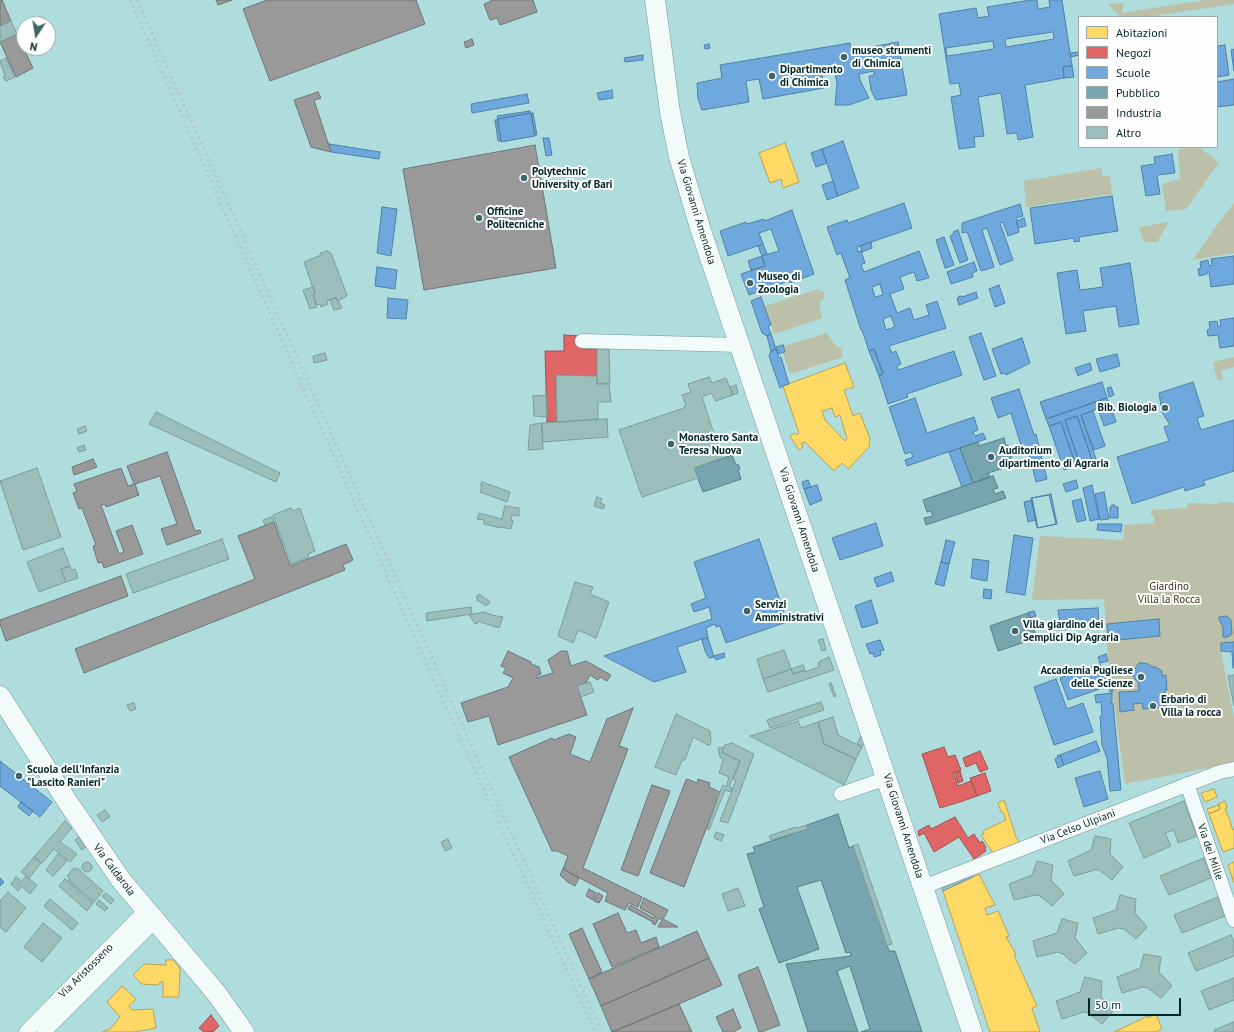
<!DOCTYPE html>
<html>
<head>
<meta charset="utf-8">
<style>
  body { margin:0 }
  #map { position:relative; width:1234px; height:1032px; overflow:hidden; background:#afdcdd; font-family:"PT Sans",sans-serif }
  canvas { display:block }
  .legend { position:absolute; left:1078px; top:16px; width:140px; height:132px; box-sizing:border-box; background:#fefefe; border:1px solid #99a8a8; margin:0; padding:5px 7px; list-style:none; font-size:12px; color:#012627 }
  .legend li { display:flex; align-items:center; gap:8px; height:20px }
  .legend b { width:20px; border:1px solid #99a8a8 }
  .north { position:absolute; left:16px; top:16px; width:40px; height:40px; box-sizing:border-box; background:#fefefe; border:1px solid #99a8a8; border-radius:50%; rotate:192deg; font-size:11px; font-weight:700; line-height:16px; text-align:center; color:#012627 }
  .north::after { content:''; display:block; margin:auto; width:14px; height:18px; background:#3e6667; clip-path:polygon(50% 0,100% 100%,50% 72%,0 100%) }
  .scale { position:absolute; left:1088px; top:998px; width:93px; height:18px; box-sizing:border-box; border:2px solid #012627; border-top:0; padding-left:5px; font-size:12px; line-height:14px; white-space:nowrap; color:#012627; -webkit-text-stroke:3px #fefefe; paint-order:stroke }
</style>
</head>
<body>
<div id="map">
<canvas width="1234" height="1032"></canvas>
<ul class="legend">
<li><b style="height:11px;background:#ffd966"></b>Abitazioni</li>
<li><b style="height:11px;background:#e06666"></b>Negozi</li>
<li><b style="height:11px;background:#6fa8dc"></b>Scuole</li>
<li><b style="height:11px;background:#76a5af"></b>Pubblico</li>
<li><b style="height:11px;background:#999"></b>Industria</li>
<li><b style="height:11px;background:#9bbebb"></b>Altro</li>
</ul>
<div class="north">N</div>
<div class="scale">50 m</div>
</div>
<script>
const ctx = document.querySelector('canvas').getContext('2d');
ctx.lineJoin = 'round';
function fillPath(path, color) {
  ctx.fillStyle = color;
  ctx.fill(path, 'evenodd');
}
function toPath(rows) {
  const path = new Path2D();
  for (const r of rows) {
    if (r.length === 3) {
      path.moveTo(r[0] + r[2], r[1]);
      path.arc(r[0], r[1], r[2], 0, 2 * Math.PI);
      continue;
    }
    path.moveTo(r[0], r[1]);
    for (let i = 2; i < r.length; i += 2) path.lineTo(r[i], r[i + 1]);
  }
  return path;
}
function strokePath(path, color, width, dash) {
  ctx.strokeStyle = color;
  ctx.lineWidth = width;
  ctx.lineCap = dash ? 'butt' : 'round';
  ctx.setLineDash(dash || []);
  ctx.stroke(path);
}
function drawText(font, color, halo, rows, align = 'center') {
  ctx.font = font + ' "PT Sans",sans-serif';
  ctx.lineWidth = 4;
  ctx.setLineDash([]);
  ctx.textBaseline = 'middle';
  ctx.strokeStyle = halo;
  ctx.fillStyle = color;
  for (const [text, x, y, turn = 0] of rows) {
    ctx.save();
    ctx.translate(x, y);
    ctx.rotate((+turn || 0) * Math.PI / 180);
    ctx.textAlign = isNaN(turn) ? turn : align;
    if (halo) ctx.strokeText(text, 0, 0);
    ctx.fillText(text, 0, 0);
    ctx.restore();
  }
}
fillPath(toPath([
  [1205,0,1234,0,1234,4,1147,17,1120,17,1108,4,1124,3,1121,13],
  [1189,147,1198,147,1214,158,1218,164,1186,209,1166,211,1162,184,1180,179,1178,150],
  [1102,168,1102,176,1110,176,1112,194,1026,207,1024,181],
  [1234,203,1234,253,1193,260,1214,229],
  [1169,222,1157,242,1144,242,1139,227],
  [819,289,821,291,823,291,825,296,820,302,820,309,822,318,774,334,765,306],
  [827,333,835,345,841,348,843,357,790,374,781,347],
  [1234,357,1234,367,1221,371,1223,380,1219,380,1217,379,1213,362],
  [1219,502,1234,503,1234,642,1221,643,1221,651,1234,719,1234,763,1125,784,1108,659,1104,599,1032,600,1040,536,1123,540,1124,525,1154,523,1154,516,1151,516,1151,510,1187,508,1187,503,1218,504]
]), '#bcc0a9');
const homes = toPath([
  [785,143,799,182,783,188,781,179,770,183,759,153,785,143],
  [845,363,854,387,844,390,853,416,860,413,870,439,869,445,870,446,848,469,842,463,834,471,805,442,801,444,803,447,799,450,790,436,794,433,796,435,799,433,783,386,845,363],
  [832,408,835,417,840,415,847,439,845,441,825,420,822,411,832,408],
  [1214,789,1217,797,1205,802,1201,793,1214,789],
  [1004,800,1016,837,1019,842,993,853,981,835,984,834,983,831,1006,820,1003,812,1001,812,998,803,1004,800],
  [1225,801,1227,808,1225,809,1231,823,1230,823,1233,830,1234,829,1234,848,1223,852,1209,814,1220,809,1218,804,1225,801],
  [1219,805,1220,809,1209,814,1207,809,1219,805],
  [1234,862,1234,883,1228,865,1234,862],
  [979,874,995,905,985,908,987,915,998,911,1009,936,1006,937,1016,954,1014,955,1037,1006,1032,1008,1040,1032,990,1032,943,891,979,874],
  [166,960,173,960,180,968,179,997,163,997,163,982,160,982,158,985,142,984,133,975,144,964,166,965,166,960],
  [122,986,136,999,129,1006,132,1010,153,1009,156,1028,134,1032,102,1032,110,1029,120,1017,107,1002,122,986],
  [1156,1014,1162,1029,1156,1032,1114,1032,1148,1016,1148,1018,1156,1014]
]);
fillPath(homes, '#ffd966');
strokePath(homes, '#b3a353', 1);
const shops = toPath([
  [564,335,582,336,583,349,597,349,597,376,556,375,557,422,547,422,545,351,564,351,564,335],
  [944,747,948,757,955,755,961,770,953,773,958,786,971,781,977,796,963,801,940,808,922,754,944,747],
  [980,751,988,769,980,772,976,763,966,767,963,758,980,751],
  [960,771,963,781,958,783,955,773,960,771],
  [985,773,991,791,977,796,970,778,985,773],
  [955,817,968,838,974,834,980,843,982,841,986,847,985,849,986,851,974,859,959,837,934,852,924,833,919,836,918,831,929,825,931,829,955,817],
  [211,1015,219,1026,213,1032,204,1032,199,1028,211,1015]
]);
fillPath(shops, '#e06666');
strokePath(shops, '#9d5353', 1);
const schools = toPath([
  [1031,0,1037,0,1038,9,1050,7,1049,0,1062,0,1072,66,1063,67,1064,78,1025,85,1033,137,1018,140,1017,133,1007,134,1001,93,978,97,984,136,974,137,975,147,959,149,951,97,961,95,959,83,950,84,939,14,976,8,978,18,989,16,987,7,1031,0],
  [1053,32,1054,39,1006,47,1005,39,1053,32],
  [993,41,994,49,947,56,946,48,993,41],
  [898,42,907,95,876,100,871,90,869,76,874,75,874,71,859,74,860,80,869,98,849,105,835,105,837,84,834,66,821,68,824,88,763,99,759,79,746,81,749,102,702,110,698,99,697,83,722,78,720,65,850,43,851,51,898,42],
  [709,44,710,48,705,49,704,45,709,44],
  [1225,45,1229,75,1217,77,1217,46,1225,45],
  [1234,49,1234,71,1231,50,1234,49],
  [1079,52,1079,55,1071,57,1070,53,1079,52],
  [643,55,643,60,625,62,624,58,643,55],
  [1072,66,1074,77,1064,78,1063,67,1072,66],
  [1234,79,1234,105,1217,107,1217,82,1234,79],
  [612,90,613,98,599,100,597,93,612,90],
  [527,94,529,103,472,113,471,104,527,94],
  [530,111,530,113,498,119,497,116,530,111],
  [531,113,535,136,501,142,497,119,531,113],
  [533,113,537,135,535,135,531,114,533,113],
  [495,120,498,120,501,141,498,141,495,120],
  [543,138,549,138,552,155,546,156,543,138],
  [843,141,859,188,838,196,822,149,843,141],
  [329,144,380,152,379,159,331,152,329,144],
  [822,149,827,163,816,167,811,153,822,149],
  [1172,154,1175,173,1157,175,1160,194,1146,196,1141,166,1155,164,1154,157,1172,154],
  [833,181,838,196,827,200,822,185,833,181],
  [1112,196,1118,231,1079,237,1080,241,1074,242,1074,238,1035,244,1030,208,1112,196],
  [904,203,912,228,857,247,858,252,861,251,865,263,861,265,864,272,919,251,929,278,917,281,914,272,900,277,904,289,890,294,897,313,910,308,914,320,929,315,926,305,937,301,946,328,889,346,892,353,896,351,901,364,897,366,898,370,954,351,962,375,907,394,908,397,888,404,879,376,883,374,874,349,869,351,862,330,861,330,845,280,850,278,841,253,837,255,827,227,847,220,848,223,904,203],
  [880,284,883,295,875,297,872,287,880,284],
  [891,316,895,327,886,330,883,319,891,316],
  [1020,204,1023,216,1016,218,1019,232,1008,236,1003,222,1000,223,1013,260,1000,265,987,228,982,230,994,267,981,271,968,234,966,232,962,233,962,223,1020,204],
  [382,207,397,209,391,256,377,253,382,207],
  [792,210,814,274,790,283,789,280,783,283,749,295,741,274,765,266,762,256,779,251,771,229,759,233,763,244,728,256,720,231,746,222,747,224,764,219,765,221,792,210],
  [1024,218,1026,226,1018,228,1016,221,1024,218],
  [958,230,968,260,960,263,950,236,954,234,953,232,958,230],
  [944,237,954,265,945,268,936,240,944,237],
  [871,242,872,248,862,252,860,246,871,242],
  [763,244,767,254,762,256,758,246,763,244],
  [762,256,765,266,751,270,748,261,762,256],
  [1234,256,1234,284,1211,287,1209,272,1207,272,1207,274,1199,276,1198,269,1201,268,1200,262,1208,260,1209,266,1212,265,1211,259,1234,256],
  [974,262,977,271,972,273,973,277,951,284,947,272,974,262],
  [1130,263,1139,324,1119,327,1116,306,1083,311,1086,331,1066,334,1057,273,1077,270,1080,290,1103,287,1100,268,1130,263],
  [377,267,397,270,395,289,375,286,377,267],
  [999,285,1005,303,995,307,989,289,999,285],
  [976,292,978,298,959,305,957,298,959,298,959,296,961,296,962,297,976,292],
  [761,297,771,325,768,326,771,334,767,336,762,333,751,301,761,297],
  [388,298,408,300,406,319,387,318,388,298],
  [1234,318,1234,346,1220,348,1218,335,1208,336,1207,330,1210,329,1209,322,1217,321,1218,326,1221,326,1220,320,1234,318],
  [981,333,996,376,984,380,969,337,981,333],
  [771,334,776,349,771,351,767,336,771,334],
  [1022,338,1030,363,1006,375,1006,373,1001,374,992,349,1022,338],
  [783,345,785,352,778,354,776,347,783,345],
  [776,349,779,358,781,357,789,384,783,386,780,388,769,356,771,351,776,349],
  [874,349,883,374,879,376,869,351,874,349],
  [1117,354,1120,366,1100,372,1096,359,1117,354],
  [1090,363,1092,370,1078,376,1075,368,1090,363],
  [1102,382,1107,398,1046,419,1040,402,1102,382],
  [1193,382,1204,416,1197,418,1201,430,1234,420,1234,471,1203,481,1205,485,1185,491,1184,487,1132,504,1117,457,1169,441,1164,427,1170,425,1162,412,1159,393,1193,382],
  [1111,387,1114,395,1109,397,1107,388,1111,387],
  [1019,389,1034,435,1036,434,1047,479,1036,482,1029,454,1024,455,1011,413,998,418,991,398,1019,389],
  [915,398,927,433,974,417,978,430,973,432,975,436,983,433,986,439,907,466,905,460,913,457,911,452,905,454,889,407,915,398],
  [1107,398,1110,404,1081,415,1096,459,1092,460,1077,416,1065,420,1080,464,1076,466,1061,422,1049,426,1046,419,1107,398],
  [1110,404,1116,422,1104,426,1098,409,1110,404],
  [1093,411,1105,446,1094,450,1081,415,1093,411],
  [1077,416,1092,460,1080,464,1065,420,1077,416],
  [1061,422,1076,466,1064,470,1049,426,1061,422],
  [960,448,973,483,962,487,949,452,960,448],
  [808,480,811,487,804,489,802,482,808,480],
  [1076,480,1078,488,1066,492,1063,484,1076,480],
  [817,485,822,500,810,505,804,489,817,485],
  [1092,485,1099,519,1090,521,1083,488,1092,485],
  [1104,492,1109,519,1100,520,1095,494,1104,492],
  [1051,494,1057,524,1038,528,1032,498,1051,494],
  [1049,495,1056,524,1037,528,1031,498,1049,495],
  [1081,499,1086,520,1077,522,1072,501,1081,499],
  [1032,500,1036,520,1028,522,1024,502,1032,500],
  [1112,505,1115,505,1115,507,1118,507,1118,518,1110,518,1110,507,1112,507,1112,505],
  [876,523,883,546,840,560,832,538,876,523],
  [1098,524,1122,524,1121,532,1097,530,1098,524],
  [1014,535,1033,538,1025,595,1006,592,1014,535],
  [759,539,787,622,726,643,720,626,716,627,715,624,706,628,708,637,677,647,686,672,654,682,604,656,712,619,709,607,694,612,692,606,691,604,706,598,694,562,759,539],
  [946,540,955,542,949,564,941,562,946,540],
  [973,559,989,561,987,581,971,578,973,559],
  [941,562,949,564,944,586,935,584,941,562],
  [891,572,894,581,877,587,874,578,891,572],
  [984,589,992,590,991,599,983,598,984,589],
  [871,600,878,623,862,628,855,606,871,600],
  [1098,608,1099,625,1061,630,1058,610,1098,608],
  [1034,611,1036,616,1030,618,1029,612,1034,611],
  [1227,616,1231,620,1232,634,1228,637,1223,637,1223,627,1219,619,1219,617,1227,616],
  [1159,619,1160,636,1108,641,1107,624,1159,619],
  [708,638,714,657,709,658,705,651,702,640,708,638],
  [880,640,884,650,880,651,881,655,874,657,873,653,870,654,866,644,880,640],
  [1234,642,1234,668,1233,668,1232,652,1221,651,1221,643,1234,642],
  [724,653,725,657,716,660,714,656,724,653],
  [1106,654,1108,661,1100,663,1098,657,1106,654],
  [1139,663,1144,663,1148,664,1152,667,1156,667,1162,671,1162,676,1166,675,1167,690,1165,690,1166,707,1143,709,1142,703,1133,704,1134,710,1120,712,1119,692,1139,691,1138,682,1134,678,1133,671,1139,663],
  [1100,664,1108,686,1068,700,1060,678,1100,664],
  [1056,679,1067,709,1083,703,1093,732,1054,745,1034,687,1056,679],
  [1109,686,1113,686,1113,691,1110,692,1109,686],
  [1112,693,1112,702,1110,702,1110,704,1113,703,1121,790,1110,791,1107,758,1102,745,1100,716,1102,716,1101,702,1096,703,1095,695,1112,693],
  [1096,741,1100,751,1064,765,1060,755,1096,741],
  [1060,755,1064,765,1058,768,1055,759,1058,757,1057,756,1060,755],
  [0,761,52,802,40,817,0,786,0,761],
  [1100,771,1108,799,1084,807,1075,778,1100,771],
  [21,802,33,811,29,816,18,807,21,802],
  [0,878,4,882,0,886,0,878]
]);
fillPath(schools, '#6fa8dc');
strokePath(schools, '#4e81a6', 1);
const public = toPath([
  [1004,438,1006,446,1008,445,1012,457,1010,458,1013,465,988,473,990,477,973,483,960,448,978,442,979,446,1004,438],
  [732,455,736,465,738,464,740,469,738,469,741,479,703,492,694,468,732,455],
  [993,476,998,488,993,489,995,494,1003,491,1006,498,926,525,924,518,933,516,931,511,927,512,923,500,993,476],
  [1028,613,1032,622,1028,624,1031,631,1034,630,1037,638,998,651,990,626,1028,613],
  [838,814,849,848,853,846,889,951,895,951,922,1032,861,1032,870,1029,850,966,837,971,858,1032,808,1032,786,964,851,956,850,952,846,953,821,880,797,887,819,949,779,963,759,909,764,907,747,854,755,852,753,847,808,829,807,825,838,814]
]);
fillPath(public, '#76a5af');
strokePath(public, '#537f86', 1);
const industry = toPath([
  [0,0,2,0,11,21,0,26,0,0],
  [216,0,232,0,218,5,216,0],
  [267,0,416,0,425,24,270,81,243,9,267,0],
  [491,0,533,0,537,12,500,25,497,18,490,20,484,4,491,1,491,0],
  [17,34,33,68,16,77,0,42,17,34],
  [472,39,474,45,466,48,464,42,472,39],
  [318,92,321,98,314,100,331,152,311,147,294,100,318,92],
  [535,145,556,268,424,290,403,169,535,145],
  [167,452,195,531,200,530,201,533,167,545,161,529,177,524,160,476,135,484,139,495,106,507,105,504,101,505,119,554,124,552,116,531,132,525,143,554,104,568,102,562,98,563,93,546,96,545,82,508,79,509,73,493,77,491,74,484,121,468,128,486,134,484,127,466,167,452],
  [93,459,97,467,74,475,72,467,93,459],
  [274,522,290,566,346,544,353,560,343,565,345,570,84,673,75,649,255,579,238,536,274,522],
  [121,576,128,596,6,641,0,624,0,620,121,576],
  [508,651,531,662,531,664,539,667,541,674,536,676,536,678,553,673,548,660,561,651,567,651,571,666,586,661,611,675,607,681,600,677,598,680,590,675,586,683,577,686,587,715,498,745,489,716,468,722,461,703,508,687,513,678,503,673,506,668,501,666,508,651],
  [633,708,619,746,628,749,583,868,642,897,638,907,629,903,625,910,605,901,608,893,563,869,568,856,557,851,552,851,509,757,552,738,554,740,569,734,576,737,570,754,590,762,607,719,633,708],
  [686,780,687,779,697,783,698,779,710,783,709,787,720,792,684,887,650,873,686,780],
  [652,785,670,791,638,876,621,870,652,785],
  [563,869,571,873,571,874,579,878,575,886,566,881,566,880,562,877,560,875,563,869],
  [589,889,596,893,593,900,586,896,589,889],
  [598,893,603,896,599,903,594,901,598,893],
  [644,898,668,910,663,919,678,927,658,927,662,920,659,918,655,925,652,923,653,922,628,909,630,905,654,918,655,916,640,908,644,898],
  [618,913,627,933,636,930,641,943,656,937,659,947,612,967,593,924,618,913],
  [582,928,602,972,589,979,569,934,582,928],
  [697,931,709,958,601,1006,589,979,697,931],
  [709,958,722,985,679,1004,612,1032,601,1006,709,958],
  [758,967,780,1025,761,1032,759,1032,738,975,758,967],
  [679,1004,692,1032,612,1032,679,1004],
  [733,1009,741,1028,733,1032,723,1032,716,1017,733,1009]
]);
fillPath(industry, '#999');
strokePath(industry, '#6b7677', 1);
const building = toPath([
  [11,21,17,34,0,42,0,26,11,21],
  [6,58,15,77,6,81,3,77,5,76,0,61,6,58],
  [327,251,331,253,347,295,344,298,337,301,336,298,327,301,328,304,321,307,320,304,317,305,313,295,315,294,304,262,321,255,320,253,327,251],
  [313,287,315,294,313,295,317,307,310,309,303,290,313,287],
  [336,298,337,301,338,300,342,308,334,310,330,300,336,298],
  [597,349,609,349,610,383,597,384,597,349],
  [325,353,327,360,314,363,313,356,325,353],
  [556,375,597,376,597,384,609,384,611,402,598,402,598,419,557,422,556,375],
  [709,377,712,383,726,378,733,395,716,401,711,393,702,397,722,458,694,468,698,478,642,497,619,430,684,408,684,406,686,405,682,395,691,392,688,384,709,377],
  [736,385,738,392,737,392,738,393,733,395,730,387,736,385],
  [546,395,547,417,534,416,533,396,546,395],
  [156,412,280,473,276,482,149,424,156,412],
  [607,419,608,437,543,442,542,423,607,419],
  [541,423,543,449,528,450,530,425,541,423],
  [85,426,87,431,79,434,77,429,85,426],
  [84,445,86,450,79,452,77,448,84,445],
  [37,468,61,537,23,550,0,481,37,468],
  [482,482,510,492,507,502,480,492,482,485,480,485,482,482],
  [597,497,602,499,600,503,605,505,603,509,594,506,597,497],
  [505,506,519,508,519,516,512,515,511,520,513,521,511,529,501,527,501,528,484,524,484,520,477,519,479,513,502,519,505,506],
  [291,508,293,511,300,508,315,551,308,554,309,557,291,564,273,515,291,508],
  [272,517,273,522,265,525,263,520,272,517],
  [222,539,229,559,133,593,126,574,222,539],
  [63,548,70,566,61,569,66,582,39,592,27,562,63,548],
  [70,566,72,570,75,569,78,578,66,582,61,569,70,566],
  [575,582,593,587,590,594,609,602,596,638,578,630,573,643,558,636,575,582],
  [479,594,490,602,488,605,487,604,486,606,477,600,478,599,476,597,479,594],
  [471,607,472,614,427,621,426,613,471,607],
  [484,612,492,615,503,617,499,628,477,621,478,623,475,624,469,615,484,612],
  [823,639,826,650,822,651,818,640,823,639],
  [784,650,791,669,763,679,757,659,784,650],
  [829,657,834,670,768,692,763,679,791,669,793,674,805,670,805,672,819,667,818,663,820,662,820,661,829,657],
  [803,665,805,670,793,674,791,669,803,665],
  [1234,675,1234,706,1228,676,1234,675],
  [590,682,594,692,581,697,577,686,590,682],
  [831,683,836,696,834,697,829,684,831,683],
  [821,702,824,710,770,728,767,720,821,702],
  [134,703,136,709,130,711,127,705,134,703],
  [676,714,710,731,711,740,710,745,708,745,693,737,685,760,682,760,676,775,655,767,676,714],
  [833,717,838,735,862,747,856,759,824,744,818,722,833,717],
  [798,721,801,728,818,722,824,744,856,759,844,785,750,736,798,721],
  [861,736,864,743,862,747,857,744,861,736],
  [732,743,754,754,728,823,720,821,736,780,733,779,740,761,723,753,722,751,725,745,732,743],
  [724,747,722,751,723,753,740,761,729,787,732,788,731,792,725,790,709,830,707,829,720,792,723,785,726,787,729,777,719,773,723,760,720,757,718,748,724,747],
  [1184,801,1197,836,1178,843,1174,830,1165,833,1171,846,1144,858,1129,823,1184,801],
  [105,810,110,817,102,822,97,815,105,810],
  [65,821,72,828,60,842,77,854,70,862,54,849,42,863,34,857,65,821],
  [807,825,808,829,771,840,769,836,796,827,797,828,807,825],
  [716,832,724,835,721,841,714,838,716,832],
  [1095,836,1111,839,1110,854,1123,867,1112,880,1099,870,1095,870,1074,876,1068,861,1091,850,1095,836],
  [79,837,86,847,82,850,75,840,79,837],
  [448,839,452,848,445,851,441,842,448,839],
  [858,844,868,874,892,944,887,946,853,846,858,844],
  [58,854,67,861,53,876,46,870,58,854],
  [34,857,41,863,29,878,21,872,34,857],
  [1204,858,1211,878,1169,895,1160,876,1204,858],
  [1037,861,1053,865,1051,880,1064,894,1052,906,1040,896,1035,895,1014,900,1009,884,1032,875,1037,861],
  [87,867,5],
  [74,868,75,870,77,868,103,891,94,902,68,880,70,878,67,876,74,868],
  [972,875,973,877,943,891,942,888,953,883,954,885,972,875],
  [26,876,37,885,30,894,19,884,26,876],
  [16,877,20,880,17,884,21,888,18,891,11,884,16,877],
  [65,879,93,903,87,911,59,886,65,879],
  [738,888,745,906,728,911,722,894,738,888],
  [8,892,26,908,6,932,0,927,0,901,8,892],
  [106,893,114,900,111,904,102,896,106,893],
  [1120,895,1136,899,1135,913,1147,927,1136,939,1124,929,1118,928,1098,934,1093,918,1116,910,1120,895],
  [1218,897,1225,916,1182,933,1174,915,1218,897],
  [50,899,78,923,72,930,44,906,50,899],
  [99,900,108,908,105,911,96,904,99,900],
  [1062,919,1078,923,1075,938,1087,953,1075,964,1063,954,1058,952,1037,957,1033,941,1057,933,1062,919],
  [43,923,62,938,42,962,24,947,43,923],
  [1231,935,1234,943,1234,956,1196,971,1188,953,1231,935],
  [1144,954,1161,957,1159,972,1172,986,1161,998,1148,988,1143,987,1122,993,1117,977,1140,968,1144,954],
  [1085,977,1102,981,1101,997,1113,1011,1102,1024,1088,1013,1084,1012,1062,1019,1056,1001,1080,992,1085,977],
  [1234,978,1234,1000,1209,1010,1201,991,1234,978],
  [1234,1022,1234,1032,1215,1032,1214,1030,1234,1022]
]);
fillPath(building, '#9bbebb');
strokePath(building, '#7a9d9b', 1);
const street = toPath([
  [582,341,740,345],
  [1187,784,1234,920],
  [841,794,887,778],
  [923,887,1220,772,1234,769],
  [26,1032,146,910],
  [44,1032,155,921]
]);
const secondary = toPath([
  [655,0,670,112,679,157,701,231,972,1032],
  [0,696,67,801,121,880,217,994,244,1032]
]);
strokePath(street, '#709697', 15);
strokePath(secondary, '#709697', 21);
strokePath(street, '#f3fafa', 14);
strokePath(secondary, '#f3fafa', 20);
strokePath(toPath([
  [130,0,438,690,595,1032],
  [137,0,462,725,602,1032]
]), '#b7c4c5', 3, [2, 4]);
for (const [x, y, r, color] of [
  [844,57,4,"#3e6667"],
  [772,76,4,"#3e6667"],
  [524,178,4,"#3e6667"],
  [479,218,4,"#3e6667"],
  [750,283,4,"#3e6667"],
  [1165,408,4,"#3e6667"],
  [671,444,4,"#3e6667"],
  [991,457,4,"#3e6667"],
  [747,611,4,"#3e6667"],
  [1015,631,4,"#3e6667"],
  [1141,677,4,"#3e6667"],
  [1153,706,4,"#3e6667"],
  [19,776,4,"#3e6667"]
]) {
  const dot = new Path2D();
  dot.arc(x, y, r, 0, 2 * Math.PI);
  ctx.fillStyle = color;
  ctx.fill(dot);
  strokePath(dot, '#fefefe', 1.5);
}
drawText('bold 11px', '#012627', '#fefefe', [
  ["museo strumenti",852,51],
  ["di Chimica",852,64],
  ["Dipartimento",780,70],
  ["di Chimica",780,83],
  ["Polytechnic",532,172],
  ["University of Bari",532,185],
  ["Officine",487,212],
  ["Politecniche",487,225],
  ["Museo di",758,277],
  ["Zoologia",758,290],
  ["Bib. Biologia",1157,408,"right"],
  ["Monastero Santa",679,438],
  ["Teresa Nuova",679,451],
  ["Auditorium",999,451],
  ["dipartimento di Agraria",999,464],
  ["Servizi",755,605],
  ["Amministrativi",755,618],
  ["Villa giardino dei",1023,625],
  ["Semplici Dip Agraria",1023,638],
  ["Accademia Pugliese",1133,671,"right"],
  ["delle Scienze",1133,684,"right"],
  ["Erbario di",1161,700],
  ["Villa la rocca",1161,713],
  ["Scuola dell'Infanzia",27,770],
  ["\"Lascito Ranieri\"",27,783]
], 'left');
drawText('11px', '#012627', '#fefefe', [
  ["Via Giovanni Amendola",696,212,73],
  ["Via Giovanni Amendola",799,520,72],
  ["Via Giovanni Amendola",903,826,72],
  ["Via Celso Ulpiani",1078,827,-21],
  ["Via dei Mille",1210,852,71],
  ["Via Caldarola",114,870,53],
  ["Via Aristosseno",86,971,-45]
]);
drawText('11px', '#402f13', '#fefefe', [
  ["Giardino",1169,587],
  ["Villa la Rocca",1169,600]
]);
</script>
</body>
</html>
